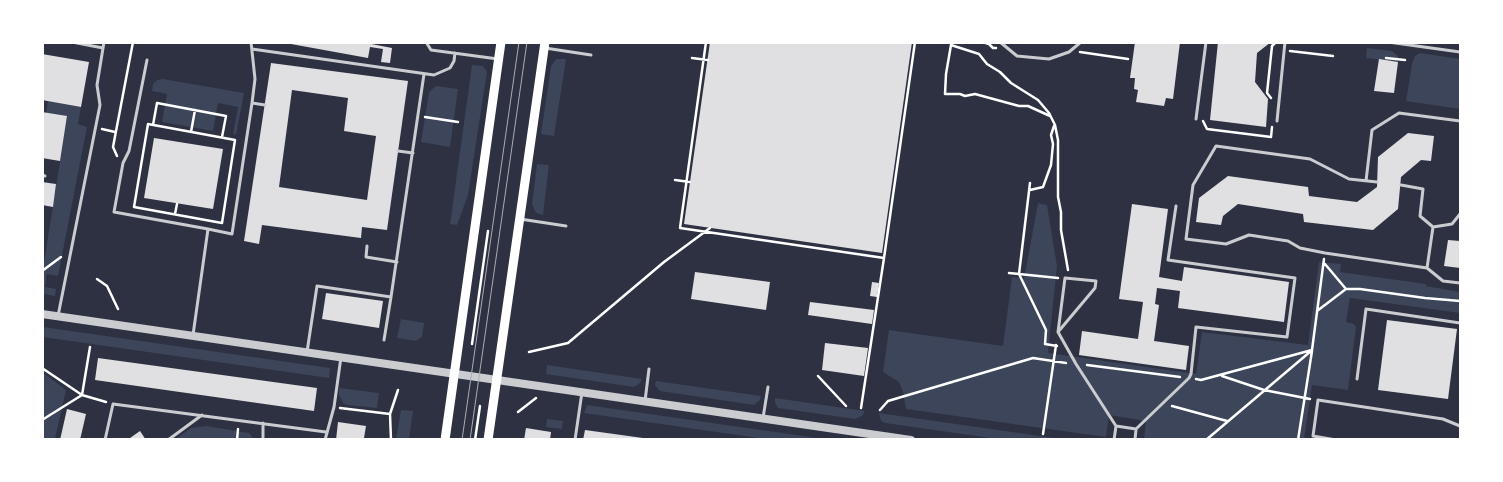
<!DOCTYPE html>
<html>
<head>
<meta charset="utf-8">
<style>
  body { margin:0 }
  #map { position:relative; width:1503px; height:482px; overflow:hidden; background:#2d3142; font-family:Rubik,sans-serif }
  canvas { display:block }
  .frame { position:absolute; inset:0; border:44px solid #fff; pointer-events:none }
</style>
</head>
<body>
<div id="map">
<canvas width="1503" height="482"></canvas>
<div class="frame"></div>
</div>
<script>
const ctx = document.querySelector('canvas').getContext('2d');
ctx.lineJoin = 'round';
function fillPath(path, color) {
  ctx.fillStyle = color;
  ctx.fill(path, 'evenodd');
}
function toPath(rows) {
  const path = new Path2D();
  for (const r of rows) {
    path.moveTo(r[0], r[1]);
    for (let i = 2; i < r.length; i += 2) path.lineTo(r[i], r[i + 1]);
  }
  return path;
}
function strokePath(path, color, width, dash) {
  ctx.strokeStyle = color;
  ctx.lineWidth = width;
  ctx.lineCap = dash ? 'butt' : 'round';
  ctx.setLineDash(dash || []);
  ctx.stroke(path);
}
fillPath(toPath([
  [1367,48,1392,51,1398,56,1398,62,1366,58],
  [1420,53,1460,59,1460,109,1406,101,1412,64,1415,56],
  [556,59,566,59,554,136,541,134,551,66],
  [472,65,483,66,487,72,468,195,457,225,450,224],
  [163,79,244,93,236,135,233,134,238,107,218,103,213,131,162,122,167,94,152,91,153,84,157,80],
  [436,86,458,89,450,147,421,142,429,92],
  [48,101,81,107,78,124,87,127,58,276,47,274,45,287,56,289,55,296,43,294,42,275,67,117,46,113],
  [537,164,549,165,543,215,536,213,532,204],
  [1038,203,1047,205,1057,266,1048,353,1196,374,1202,332,1308,345,1319,262,1341,264,1340,272,1426,284,1426,286,1460,292,1460,313,1350,298,1346,322,1354,324,1356,327,1348,390,1312,385,1304,439,1144,439,1146,421,1109,415,1106,437,906,409,903,392,899,382,883,372,889,330,1003,346,1012,277,1024,279],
  [401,319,424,323,422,337,416,341,397,338],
  [43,327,330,368,329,378,43,337],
  [547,365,642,379,640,383,634,387,546,374],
  [42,372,66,390,55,439,43,439],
  [656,381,761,396,760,400,754,405,660,391,655,385],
  [339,388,379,393,377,408,347,405,343,403,339,395],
  [775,398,865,411,862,416,855,419,778,408,775,402],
  [587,405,824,439,765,439,584,413],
  [401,410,413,411,409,439,396,439],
  [879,413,1061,439,997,439,885,423,881,421],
  [547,419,563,421,562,429,546,427],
  [206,426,249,433,254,439,176,439,191,428]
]), '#3c4559');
fillPath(toPath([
  [280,42,361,42,392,48,390,63,381,62,383,49,370,47,368,58],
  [710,42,912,42,882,253,684,224],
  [1135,42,1180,42,1173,99,1166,98,1164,106,1136,102,1138,90,1134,89,1135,78,1130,78],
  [1218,42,1271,42,1257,53,1255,82,1268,99,1266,127,1210,120],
  [42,54,89,62,81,107,42,100],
  [1379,59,1398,62,1394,93,1374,91],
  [271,63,408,81,387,230,362,227,361,238,262,225,259,244,244,241],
  [292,90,348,98,344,131,376,136,367,200,279,187],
  [42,112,67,116,60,161,42,158],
  [1408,133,1434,136,1431,161,1421,160,1401,177,1398,209,1373,230,1304,222,1303,214,1238,204,1223,216,1221,225,1196,222,1199,198,1228,176,1308,187,1309,196,1357,202,1377,187,1378,157],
  [154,138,223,149,213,209,144,198],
  [42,182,56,184,53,207,42,205],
  [1132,204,1168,209,1159,277,1182,281,1184,267,1289,282,1284,322,1178,308,1180,291,1157,288,1155,304,1159,305,1154,341,1189,346,1186,370,1079,355,1082,331,1138,339,1143,302,1119,299],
  [1448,240,1460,241,1460,268,1444,266],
  [695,272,770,282,766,310,691,299],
  [872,282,879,283,877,297,870,296],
  [326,293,383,301,379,328,322,319],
  [810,302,874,310,872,324,808,315],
  [1387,320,1457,329,1448,399,1378,390],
  [825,343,868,348,864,376,822,370],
  [98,358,317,388,314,411,95,380],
  [67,409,86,414,80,440,60,440],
  [338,422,366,426,364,438,368,440,336,440],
  [526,428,551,432,550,440,524,440],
  [585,430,643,438,643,440,583,440],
  [140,431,146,440,132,440,130,438]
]), '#e0e0e3');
strokePath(toPath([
  [706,42,680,228,884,258,861,408],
  [952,42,951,45,979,54,987,64,1000,72,1011,83,1038,100,1049,113,1055,125,1058,140,1058,197,1061,212,1061,230,1068,270],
  [982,42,989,44,993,48,996,48],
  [951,45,946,74,945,94,960,94,965,96,975,94,1019,106,1028,106,1050,116],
  [1290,51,1333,56],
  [1080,52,1128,59],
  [692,58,708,60],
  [1386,58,1405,60],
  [1271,98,1267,93,1272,46,1276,42],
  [425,117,458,122],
  [1203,121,1207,129,1271,137,1272,127],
  [148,124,235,140,222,223,134,207,148,124],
  [153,125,157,103,226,116,222,137],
  [102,129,115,132],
  [191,132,195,110],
  [117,156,113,147,133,42],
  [675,180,690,182],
  [1030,190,1043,187,1051,165,1053,144,1051,135,1054,126],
  [175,214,177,204],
  [884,258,915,42],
  [1325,264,1346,289,1360,289,1425,298,1460,301],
  [42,271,61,257],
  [1009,273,1019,274,1030,183],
  [1019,274,1046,330,1045,344,1057,346],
  [1019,274,1058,278],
  [97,279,107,286,118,309],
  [1317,311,1346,289],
  [472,344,488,231],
  [529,352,568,343,664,262,710,228],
  [1087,365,1180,377],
  [42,368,82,395,90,347],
  [818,376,846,406],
  [1222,376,1264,390,1310,399],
  [1196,379,1201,380,1312,350,1324,259],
  [1172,406,1227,421],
  [340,408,390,414],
  [880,410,888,401,1033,358,1066,363],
  [518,412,536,398],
  [42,420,82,395,106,402],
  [1043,434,1056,345],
  [237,440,238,429],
  [391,440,390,414,398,390],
  [475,440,480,406],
  [1206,440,1311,351],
  [1298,440,1312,351]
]), '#fff', 2.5);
strokePath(toPath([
  [72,42,103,48],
  [251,42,255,79,252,103,265,105],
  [426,42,431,50,498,59],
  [1000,42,1017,56,1049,59,1069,52,1081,42],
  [1388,42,1460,52],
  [545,48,591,55],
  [252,49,434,75,450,68,454,61,455,53],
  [147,60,129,151,123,163,114,212,208,229,193,335],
  [1196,119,1206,42],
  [1277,121,1285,42],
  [398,151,413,153],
  [42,175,45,176],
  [1366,181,1372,130,1399,113,1460,121],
  [1377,182,1349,179,1310,159,1216,146,1193,185,1186,239,1226,244,1249,235,1288,241,1300,248,1325,253,1427,268,1443,281,1460,283],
  [1401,185,1423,189,1420,216,1433,227,1427,268],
  [520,219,566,226],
  [1433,227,1452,224,1460,214],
  [208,229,232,234,252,103],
  [367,246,366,257,397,262],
  [58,316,100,105,97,85,104,42],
  [1058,332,1095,288,1096,281,1065,278,1058,332,1076,364,1116,426,1136,429,1135,440],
  [384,340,391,297],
  [307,352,317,286,391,297,424,74],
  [1357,379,1366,309,1460,323],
  [645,401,649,369],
  [763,418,768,387],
  [263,423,263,440],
  [1136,429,1189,378,1191,374,1196,327,1287,337,1295,278,1168,260,1176,206],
  [105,440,113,404,326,432],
  [168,440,202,415],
  [325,440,334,407,341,357],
  [575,440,582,392],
  [1114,440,1116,426],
  [1336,440,1313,436,1318,400,1443,419,1460,426]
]), '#caccd0', 3);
strokePath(toPath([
  [42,314,911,440]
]), '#caccd0', 8);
strokePath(toPath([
  [445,440,501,42],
  [488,440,545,42]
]), '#fff', 9);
strokePath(toPath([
  [462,440,519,42],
  [470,440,527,42]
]), '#abadb3', 1);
</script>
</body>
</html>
